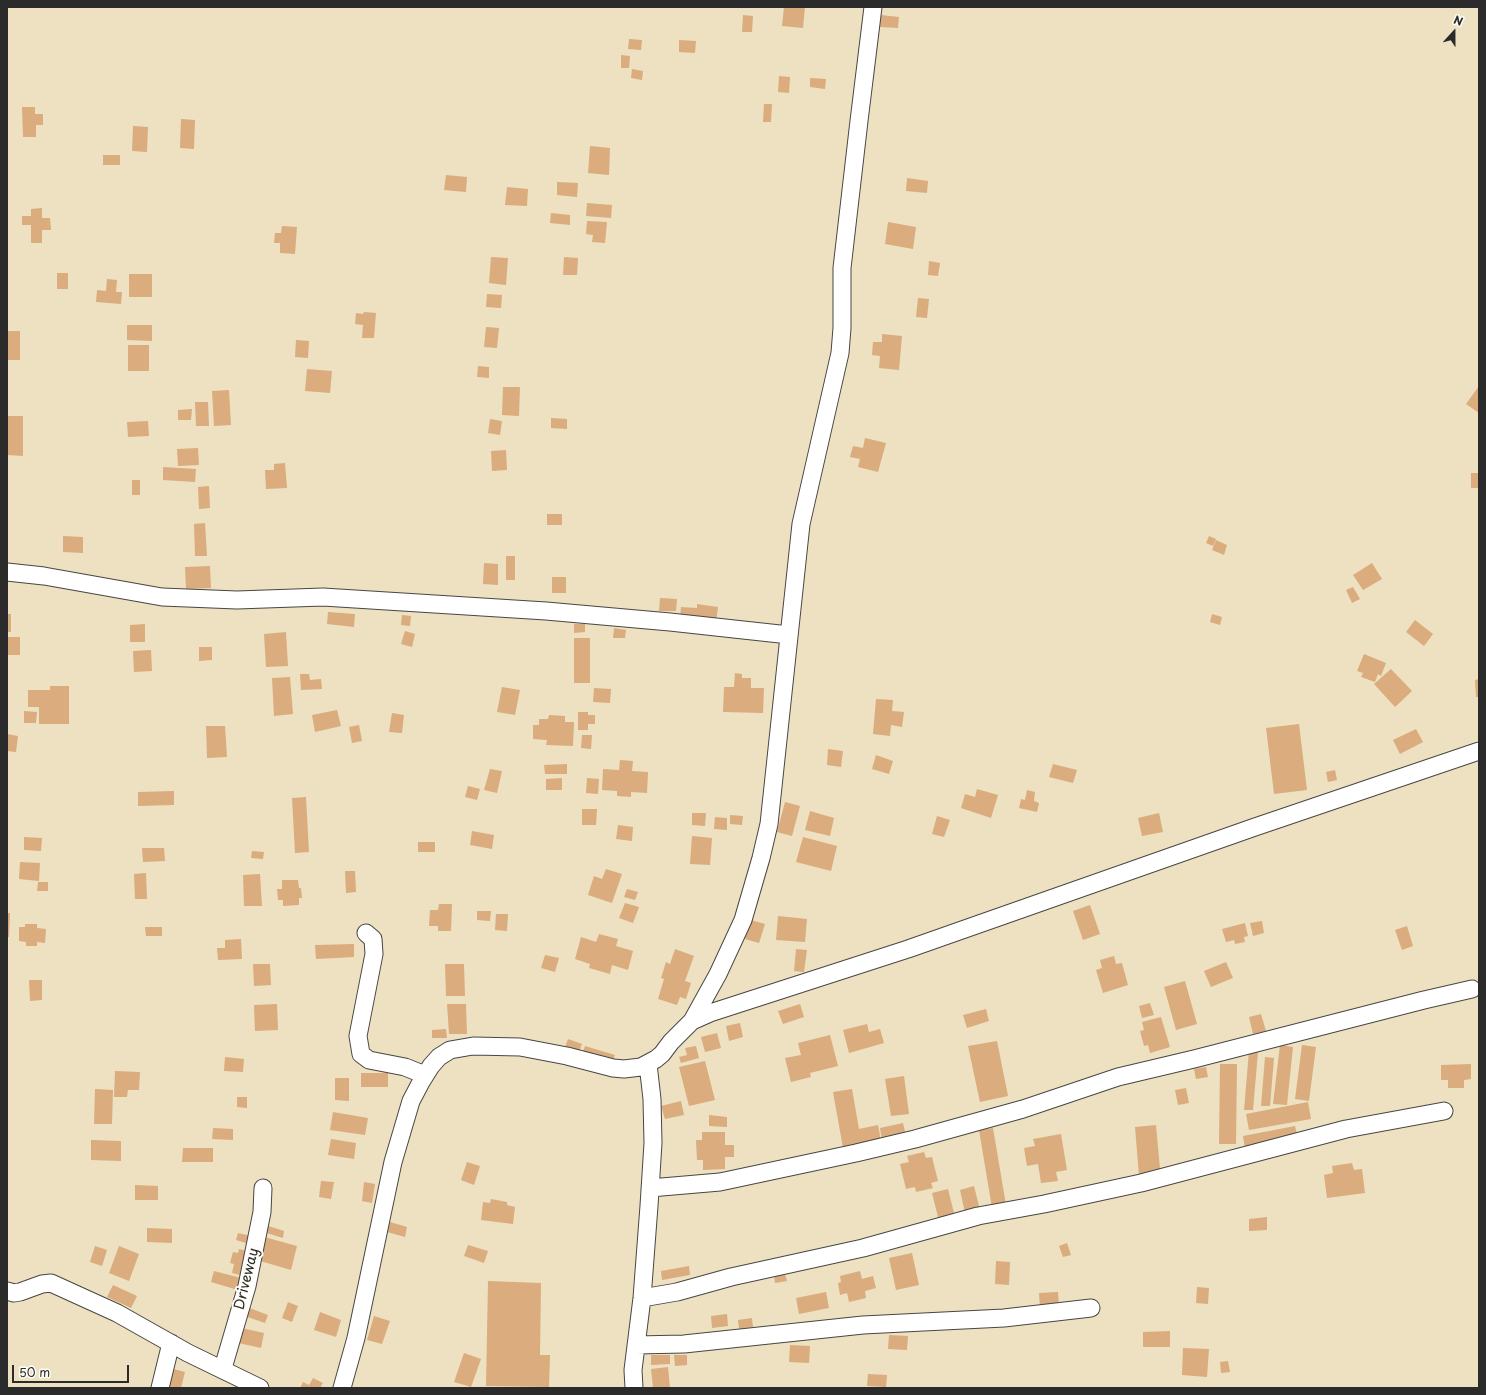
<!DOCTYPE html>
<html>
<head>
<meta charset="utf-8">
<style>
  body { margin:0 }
  #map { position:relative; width:1486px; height:1395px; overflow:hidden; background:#ede1c1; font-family:"Playpen Sans",sans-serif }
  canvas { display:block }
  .frame { position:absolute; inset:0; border:8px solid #2b2b2b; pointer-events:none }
  .north { position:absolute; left:1434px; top:12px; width:40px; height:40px; -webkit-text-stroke:3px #fdfcf7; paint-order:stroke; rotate:21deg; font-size:11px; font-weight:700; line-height:16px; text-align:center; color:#2b2b2b }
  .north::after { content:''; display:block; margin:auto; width:14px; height:18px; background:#2b2b2b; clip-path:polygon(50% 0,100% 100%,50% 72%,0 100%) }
  .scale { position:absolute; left:12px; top:1365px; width:117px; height:18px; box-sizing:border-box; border:2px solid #2b2b2b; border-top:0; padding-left:5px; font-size:12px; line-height:14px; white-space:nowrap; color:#2b2b2b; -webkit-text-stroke:3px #fdfcf7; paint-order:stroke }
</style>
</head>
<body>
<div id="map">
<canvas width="1486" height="1395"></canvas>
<div class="frame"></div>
<div class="north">N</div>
<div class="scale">50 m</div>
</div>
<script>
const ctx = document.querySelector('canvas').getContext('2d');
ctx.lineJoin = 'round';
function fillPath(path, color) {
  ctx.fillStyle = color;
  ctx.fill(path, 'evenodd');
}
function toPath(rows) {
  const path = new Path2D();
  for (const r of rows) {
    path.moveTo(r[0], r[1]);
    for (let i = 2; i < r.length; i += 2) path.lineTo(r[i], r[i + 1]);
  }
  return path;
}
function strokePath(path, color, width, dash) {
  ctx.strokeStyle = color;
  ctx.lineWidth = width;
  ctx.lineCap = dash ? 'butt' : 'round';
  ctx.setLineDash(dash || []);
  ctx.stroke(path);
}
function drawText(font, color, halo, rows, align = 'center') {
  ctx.font = font + ' "Playpen Sans",sans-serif';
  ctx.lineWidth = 4;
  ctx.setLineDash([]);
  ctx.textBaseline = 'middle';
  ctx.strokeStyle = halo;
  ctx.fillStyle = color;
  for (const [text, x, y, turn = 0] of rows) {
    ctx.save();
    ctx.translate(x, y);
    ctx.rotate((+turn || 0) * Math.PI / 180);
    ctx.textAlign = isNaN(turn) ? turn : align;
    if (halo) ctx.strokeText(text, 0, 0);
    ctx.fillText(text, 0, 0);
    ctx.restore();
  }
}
fillPath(toPath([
  [784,7,805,7,803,28,782,26],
  [743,15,753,16,752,32,742,32],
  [881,15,899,17,898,28,880,27],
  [629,39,642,40,641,50,628,49],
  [679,40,696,41,695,53,679,52],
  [621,55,630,56,629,68,621,68],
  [632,69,643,71,642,80,631,78],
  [779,76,790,77,789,93,778,92],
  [810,78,826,79,825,89,810,87],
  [764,104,772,104,771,122,763,122],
  [22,107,35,107,35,114,43,114,43,125,36,125,36,137,23,137],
  [181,119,195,120,194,149,180,148],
  [133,126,148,127,147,152,132,151],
  [590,146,610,148,609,175,588,173],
  [103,155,120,155,120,165,103,165],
  [446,175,467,177,466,192,444,190],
  [907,178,928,181,927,193,906,191],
  [557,182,578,183,577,197,557,195],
  [507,187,528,189,527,206,505,205],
  [587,203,612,205,611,218,586,216],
  [42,208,42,218,50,218,51,230,42,230,42,243,31,243,31,225,22,225,22,216,31,216,31,209],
  [551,213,570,215,570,225,550,223],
  [587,221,607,222,605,243,592,242,593,235,586,234],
  [888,222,916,227,913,249,885,244],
  [282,226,297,227,295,254,280,253,280,243,274,243,275,233,281,233],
  [491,257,508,258,506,285,489,283],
  [564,257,578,258,577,275,563,275],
  [929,261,940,263,938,276,928,275],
  [57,273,68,273,68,289,57,289],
  [129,274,152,274,152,297,129,297],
  [107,279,117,280,116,292,122,292,121,304,96,302,97,290,106,291],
  [487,294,502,295,501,308,486,307],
  [918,298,929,299,927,318,916,317],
  [364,312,376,313,374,338,362,338,363,325,355,324,356,313,363,314],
  [127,325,152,325,152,341,127,340],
  [486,327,499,328,497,348,484,347],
  [8,331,20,331,20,360,8,360],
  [882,334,902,336,899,370,879,368,880,356,872,355,873,342,882,342],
  [296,340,309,341,308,358,295,357],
  [128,345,149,345,149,371,128,371],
  [478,366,489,367,489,378,477,377],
  [307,369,332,371,330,393,305,391],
  [1479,386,1479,413,1466,404],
  [503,387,520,387,519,416,502,415],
  [229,390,231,425,214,426,212,391],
  [195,402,208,402,209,426,196,426],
  [192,409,191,420,178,420,178,410],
  [7,416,23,416,23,456,7,455],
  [551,418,567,419,567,429,551,428],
  [490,419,502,421,500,435,488,433],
  [148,421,149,436,128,437,127,422],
  [865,438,886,443,878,472,858,467,860,459,850,457,853,446,863,448],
  [198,448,199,465,178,466,177,449],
  [506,450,507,470,492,471,491,451],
  [285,463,287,488,266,489,265,470,274,470,274,464],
  [163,467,196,469,195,482,163,480],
  [1471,473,1479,473,1479,488,1471,488],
  [132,480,140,480,140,495,132,495],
  [209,486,210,508,199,509,198,487],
  [547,514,562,514,562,525,547,525],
  [205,523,207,556,195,556,194,524],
  [63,536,83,537,83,553,63,552],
  [1209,536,1216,539,1213,546,1206,543],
  [1216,540,1227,545,1224,555,1212,550],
  [506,556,515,556,515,580,506,580],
  [484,563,498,564,498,585,483,584],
  [1372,563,1382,579,1363,590,1353,575],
  [210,566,211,588,186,589,185,567],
  [552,577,566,577,566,593,552,593],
  [1353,587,1360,599,1352,603,1346,590],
  [660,598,677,599,676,611,659,611],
  [697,604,718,607,716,623,680,618,681,607,697,608],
  [328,612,355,614,354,627,327,624],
  [7,614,11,614,11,632,7,632],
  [1212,614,1222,617,1220,625,1210,622],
  [402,615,411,616,410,626,401,625],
  [1415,620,1433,634,1424,646,1406,632],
  [145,624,145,642,130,642,130,625],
  [574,624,585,624,585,632,574,633],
  [614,628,626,630,625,638,613,638],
  [405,631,415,634,412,647,401,644],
  [286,632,288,666,266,667,264,634],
  [7,637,20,637,20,655,7,655],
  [574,638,590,638,590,683,574,683],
  [199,647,212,647,212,660,199,661],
  [151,650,152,671,134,672,133,651],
  [1364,654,1386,663,1381,676,1378,674,1375,682,1361,677,1363,673,1357,671],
  [1391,669,1412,691,1395,707,1374,684],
  [735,673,742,674,742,678,751,678,751,688,764,688,763,713,723,712,724,687,734,687],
  [300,674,309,674,310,680,321,679,322,689,301,690],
  [290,677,293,714,274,716,272,678],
  [1479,679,1479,697,1476,697,1475,680],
  [50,686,69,686,69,724,39,724,39,707,28,707,28,690,50,690],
  [502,687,520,690,515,715,497,712],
  [594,688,611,689,610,703,593,702],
  [876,699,893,700,892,711,904,712,902,727,891,725,890,736,873,734],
  [337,710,341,726,315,732,312,715],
  [24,711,37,712,36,723,24,723],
  [578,712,588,712,588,715,595,715,595,724,588,724,588,730,578,730],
  [392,713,404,715,402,733,389,732],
  [549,715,565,716,565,722,574,722,573,746,546,745,547,740,533,739,533,725,539,725,539,719,548,719],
  [1299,724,1307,790,1274,794,1266,728],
  [359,725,362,741,352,743,349,727],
  [206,726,225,726,227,757,207,758],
  [1416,729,1423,742,1400,754,1393,740],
  [7,734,18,736,16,752,7,751],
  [582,735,592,735,591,749,581,748],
  [828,749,843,751,841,767,827,765],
  [876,755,893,761,889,774,872,769],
  [620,760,633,761,632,771,648,772,647,793,631,792,631,797,617,796,617,791,602,790,603,769,619,770],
  [567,764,567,774,545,774,544,765],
  [1053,764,1077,770,1073,783,1049,777],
  [490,769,502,771,497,793,484,790],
  [1335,770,1337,780,1328,782,1326,772],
  [562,778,562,790,546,790,546,779],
  [587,778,599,779,598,794,586,793],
  [468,786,480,789,477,800,465,797],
  [977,789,998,795,991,818,961,808,965,794,975,797],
  [1027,790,1035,792,1034,801,1039,803,1037,812,1019,808,1021,799,1025,800],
  [174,791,174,805,138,806,138,792],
  [306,797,309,852,295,853,292,798],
  [785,802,800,806,792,836,777,832],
  [582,809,597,809,596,825,582,825],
  [810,811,834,818,830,836,805,830],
  [692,813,706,813,705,826,692,825],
  [1159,813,1163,832,1142,836,1138,818],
  [730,815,743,816,742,825,730,824],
  [937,816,950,820,944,837,932,834],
  [715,817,727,818,727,830,714,829],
  [618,825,633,827,632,841,616,839],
  [472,831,494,835,492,849,470,845],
  [692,836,712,838,710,865,690,864],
  [24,837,42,838,41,851,24,850],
  [803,837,837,846,831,871,796,862],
  [418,842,435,842,435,852,418,852],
  [142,848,164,848,165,861,143,862],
  [252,851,264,852,263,859,251,858],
  [20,862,40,863,39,881,19,879],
  [606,869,622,874,612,903,588,895,594,876,602,879],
  [345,871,355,871,356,892,346,893],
  [146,873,147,899,135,899,134,874],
  [260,874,262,906,244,906,243,875],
  [282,880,298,880,299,888,301,888,302,898,299,898,299,905,283,906,283,900,278,900,277,889,282,889],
  [38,882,48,882,48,891,37,891],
  [627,889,638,892,635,900,624,897],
  [625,903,639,907,633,923,619,918],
  [439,904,452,904,451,931,438,931,438,926,429,926,430,910,438,910],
  [1090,905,1100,934,1083,940,1073,911],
  [477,911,491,911,490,921,477,920],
  [7,913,10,913,9,937,7,937],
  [496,914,508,914,507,931,495,930],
  [778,916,807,919,805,942,776,940],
  [751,920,765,924,759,943,745,939],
  [1262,921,1264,933,1253,936,1250,923],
  [1245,923,1248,936,1244,937,1245,942,1235,944,1234,940,1226,942,1222,929],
  [25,924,37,924,37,928,46,929,45,943,37,942,37,946,26,946,26,942,19,941,19,927,25,927],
  [1407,926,1413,946,1402,950,1395,930],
  [145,927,162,927,162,936,146,936],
  [599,934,618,939,616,946,633,951,628,970,612,965,610,974,589,968,590,964,575,959,581,937,596,942],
  [241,939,242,959,218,960,217,948,225,948,225,940],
  [354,944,354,957,316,959,315,945],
  [675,949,694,956,685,981,691,983,686,999,680,997,677,1005,658,999,664,979,661,978,666,962,670,964],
  [796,949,807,950,804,972,794,971],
  [545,955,559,958,555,972,541,968],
  [1114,956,1116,964,1122,963,1128,985,1103,993,1096,970,1102,968,1100,960],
  [1226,962,1233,978,1211,987,1204,971],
  [253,964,270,964,271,985,254,986],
  [445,964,464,964,465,996,446,996],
  [29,980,42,980,42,1000,30,1001],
  [1185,981,1197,1024,1176,1030,1164,987],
  [1150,1003,1154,1015,1142,1018,1139,1006],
  [277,1004,278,1030,255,1031,254,1005],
  [447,1004,466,1004,467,1034,449,1034],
  [800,1004,804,1017,783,1024,778,1011],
  [986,1009,989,1021,967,1028,963,1015],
  [1261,1014,1266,1031,1253,1034,1249,1017],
  [1161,1017,1170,1047,1150,1053,1148,1045,1144,1046,1140,1031,1144,1030,1142,1022],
  [740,1023,743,1037,729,1041,726,1026],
  [867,1024,869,1032,880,1029,884,1043,849,1053,843,1030],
  [446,1029,447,1038,432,1038,432,1030],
  [717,1033,721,1048,705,1052,701,1037],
  [830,1035,838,1066,810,1073,811,1077,791,1082,785,1058,801,1055,798,1043],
  [568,1039,582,1044,578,1055,564,1050],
  [997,1041,1008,1096,980,1102,968,1046],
  [1280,1045,1293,1047,1287,1105,1273,1104],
  [1302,1045,1316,1047,1309,1101,1295,1099],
  [585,1046,615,1055,612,1063,582,1054],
  [696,1046,699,1058,681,1063,679,1057,687,1055,685,1048],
  [1249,1051,1258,1052,1253,1110,1244,1110],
  [225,1057,244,1059,243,1072,224,1071],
  [1265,1057,1274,1058,1270,1106,1261,1106],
  [705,1061,715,1100,689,1106,679,1067],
  [1220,1064,1237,1064,1236,1144,1219,1144],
  [1471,1064,1471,1079,1464,1080,1464,1088,1448,1088,1448,1080,1441,1080,1441,1065],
  [1206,1067,1208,1077,1196,1079,1194,1069],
  [115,1071,140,1072,139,1090,128,1090,127,1097,114,1097],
  [361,1073,388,1073,388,1087,361,1087],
  [904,1076,909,1114,891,1116,885,1079],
  [335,1078,349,1078,349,1101,335,1100],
  [1186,1088,1189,1103,1178,1105,1175,1090],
  [95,1089,113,1090,112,1124,94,1124],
  [852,1089,859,1129,878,1125,881,1141,843,1148,833,1092],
  [237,1097,247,1097,247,1108,237,1107],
  [681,1101,684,1115,665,1119,661,1106],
  [1308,1102,1311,1119,1249,1130,1246,1114],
  [333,1112,368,1118,365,1135,330,1130],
  [709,1115,727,1117,727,1127,709,1126],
  [903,1123,906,1136,882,1140,880,1128],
  [1156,1125,1160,1169,1153,1170,1154,1175,1139,1176,1135,1127],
  [1295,1126,1298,1139,1245,1149,1243,1136],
  [213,1128,233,1129,233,1140,212,1139],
  [993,1128,1006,1205,992,1208,979,1130],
  [702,1132,725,1132,725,1145,734,1145,734,1157,725,1157,725,1169,703,1170,703,1160,697,1160,696,1140,702,1140],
  [1061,1134,1067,1170,1056,1172,1058,1181,1041,1183,1038,1164,1027,1166,1024,1148,1035,1146,1033,1139],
  [331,1139,356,1143,354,1159,328,1155],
  [91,1140,121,1141,121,1161,91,1160],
  [183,1148,213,1148,213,1162,182,1162],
  [924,1152,926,1158,932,1157,938,1181,931,1183,933,1188,916,1192,915,1187,906,1189,900,1164,909,1162,907,1156],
  [467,1162,480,1166,474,1185,461,1180],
  [1352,1163,1354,1170,1362,1169,1365,1193,1327,1198,1324,1175,1333,1173,1332,1166],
  [321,1181,334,1182,331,1199,319,1197],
  [364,1182,375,1184,372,1203,362,1201],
  [135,1185,158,1186,158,1200,135,1200],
  [974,1186,980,1210,965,1213,960,1190],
  [948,1189,955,1217,939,1221,932,1193],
  [491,1199,507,1202,507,1205,515,1207,513,1224,481,1220,483,1202,490,1203],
  [1267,1217,1267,1230,1249,1231,1249,1219],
  [390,1222,407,1227,405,1237,387,1232],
  [262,1224,284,1231,283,1238,260,1231],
  [147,1228,172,1229,172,1243,147,1242],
  [238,1233,251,1236,249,1244,236,1240],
  [257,1235,297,1246,291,1270,250,1258],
  [1067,1243,1071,1255,1063,1257,1059,1246],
  [468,1245,488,1251,484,1263,464,1256],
  [95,1246,107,1250,102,1266,90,1262],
  [119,1246,139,1254,129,1281,109,1273],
  [239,1249,251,1252,244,1276,232,1273,234,1264,230,1263,233,1252,238,1253],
  [912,1253,919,1285,896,1290,889,1258],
  [996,1261,1010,1262,1009,1285,995,1284],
  [689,1266,690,1275,662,1280,661,1271],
  [214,1271,241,1278,238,1290,211,1282],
  [860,1271,862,1279,873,1276,876,1288,865,1291,866,1298,849,1302,847,1293,840,1295,838,1283,841,1282,840,1276],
  [785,1274,787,1281,775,1283,774,1276],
  [488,1281,541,1283,540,1355,550,1355,549,1387,486,1386],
  [113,1285,137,1296,131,1308,107,1297],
  [1197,1287,1209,1288,1208,1304,1196,1303],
  [826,1292,829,1308,799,1314,796,1298],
  [1058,1292,1059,1307,1040,1308,1039,1293],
  [288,1302,298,1306,292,1322,282,1318],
  [239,1304,268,1315,265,1323,236,1313],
  [320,1312,341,1320,336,1337,314,1330],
  [727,1314,728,1326,712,1328,711,1316],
  [374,1316,390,1321,382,1344,367,1340],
  [752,1318,753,1327,739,1329,738,1320],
  [237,1327,264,1333,261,1348,234,1342],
  [1170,1331,1170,1347,1143,1347,1143,1332],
  [889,1335,908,1336,907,1350,888,1349],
  [790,1345,810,1346,809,1363,789,1362],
  [1183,1348,1209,1349,1207,1377,1182,1375],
  [464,1353,481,1359,471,1387,454,1382],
  [651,1355,670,1355,670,1364,651,1365],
  [674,1355,687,1355,687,1365,675,1366],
  [1228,1361,1230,1372,1221,1373,1220,1362],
  [668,1367,670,1388,653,1388,651,1369],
  [170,1368,185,1372,181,1388,165,1388],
  [868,1374,887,1375,886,1387,867,1386],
  [313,1378,323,1383,320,1388,300,1388,303,1382,309,1385]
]), '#daac7e');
const minor = toPath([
  [7,572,44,576,162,597,237,600,323,597,546,611,670,622,789,635],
  [366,933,373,939,374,954,358,1036,361,1054,369,1060,405,1067,425,1075],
  [692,1021,718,974,743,920,761,858,769,824,801,524,840,353,842,328,842,268,859,121,873,7],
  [650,1188,720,1182,856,1153,915,1139,1023,1109,1118,1077,1194,1059,1424,1000,1472,989],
  [7,1291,14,1293,20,1292,42,1284,51,1283,117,1313,188,1353,260,1388],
  [642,1298,677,1292,731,1277,863,1248,978,1216,1044,1204,1141,1183,1346,1129,1444,1111],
  [636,1345,684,1344,863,1325,1004,1318,1091,1308],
  [223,1368,247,1286,262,1212,263,1188],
  [160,1388,171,1343],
  [342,1388,356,1338,393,1162,411,1101,421,1082,431,1066,439,1057,450,1050,473,1046,520,1047,567,1056,613,1068,624,1069,641,1067,656,1059,662,1054,671,1042,692,1021,710,1013,908,949,1255,827,1479,751],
  [634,1388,633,1370,642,1298,649,1206,653,1143,652,1099,648,1064]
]);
strokePath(minor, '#484642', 19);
strokePath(minor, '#fff', 17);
drawText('14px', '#2b2b2b', '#fdfcf7', [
  ["Driveway",247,1279,-76]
]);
</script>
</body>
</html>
